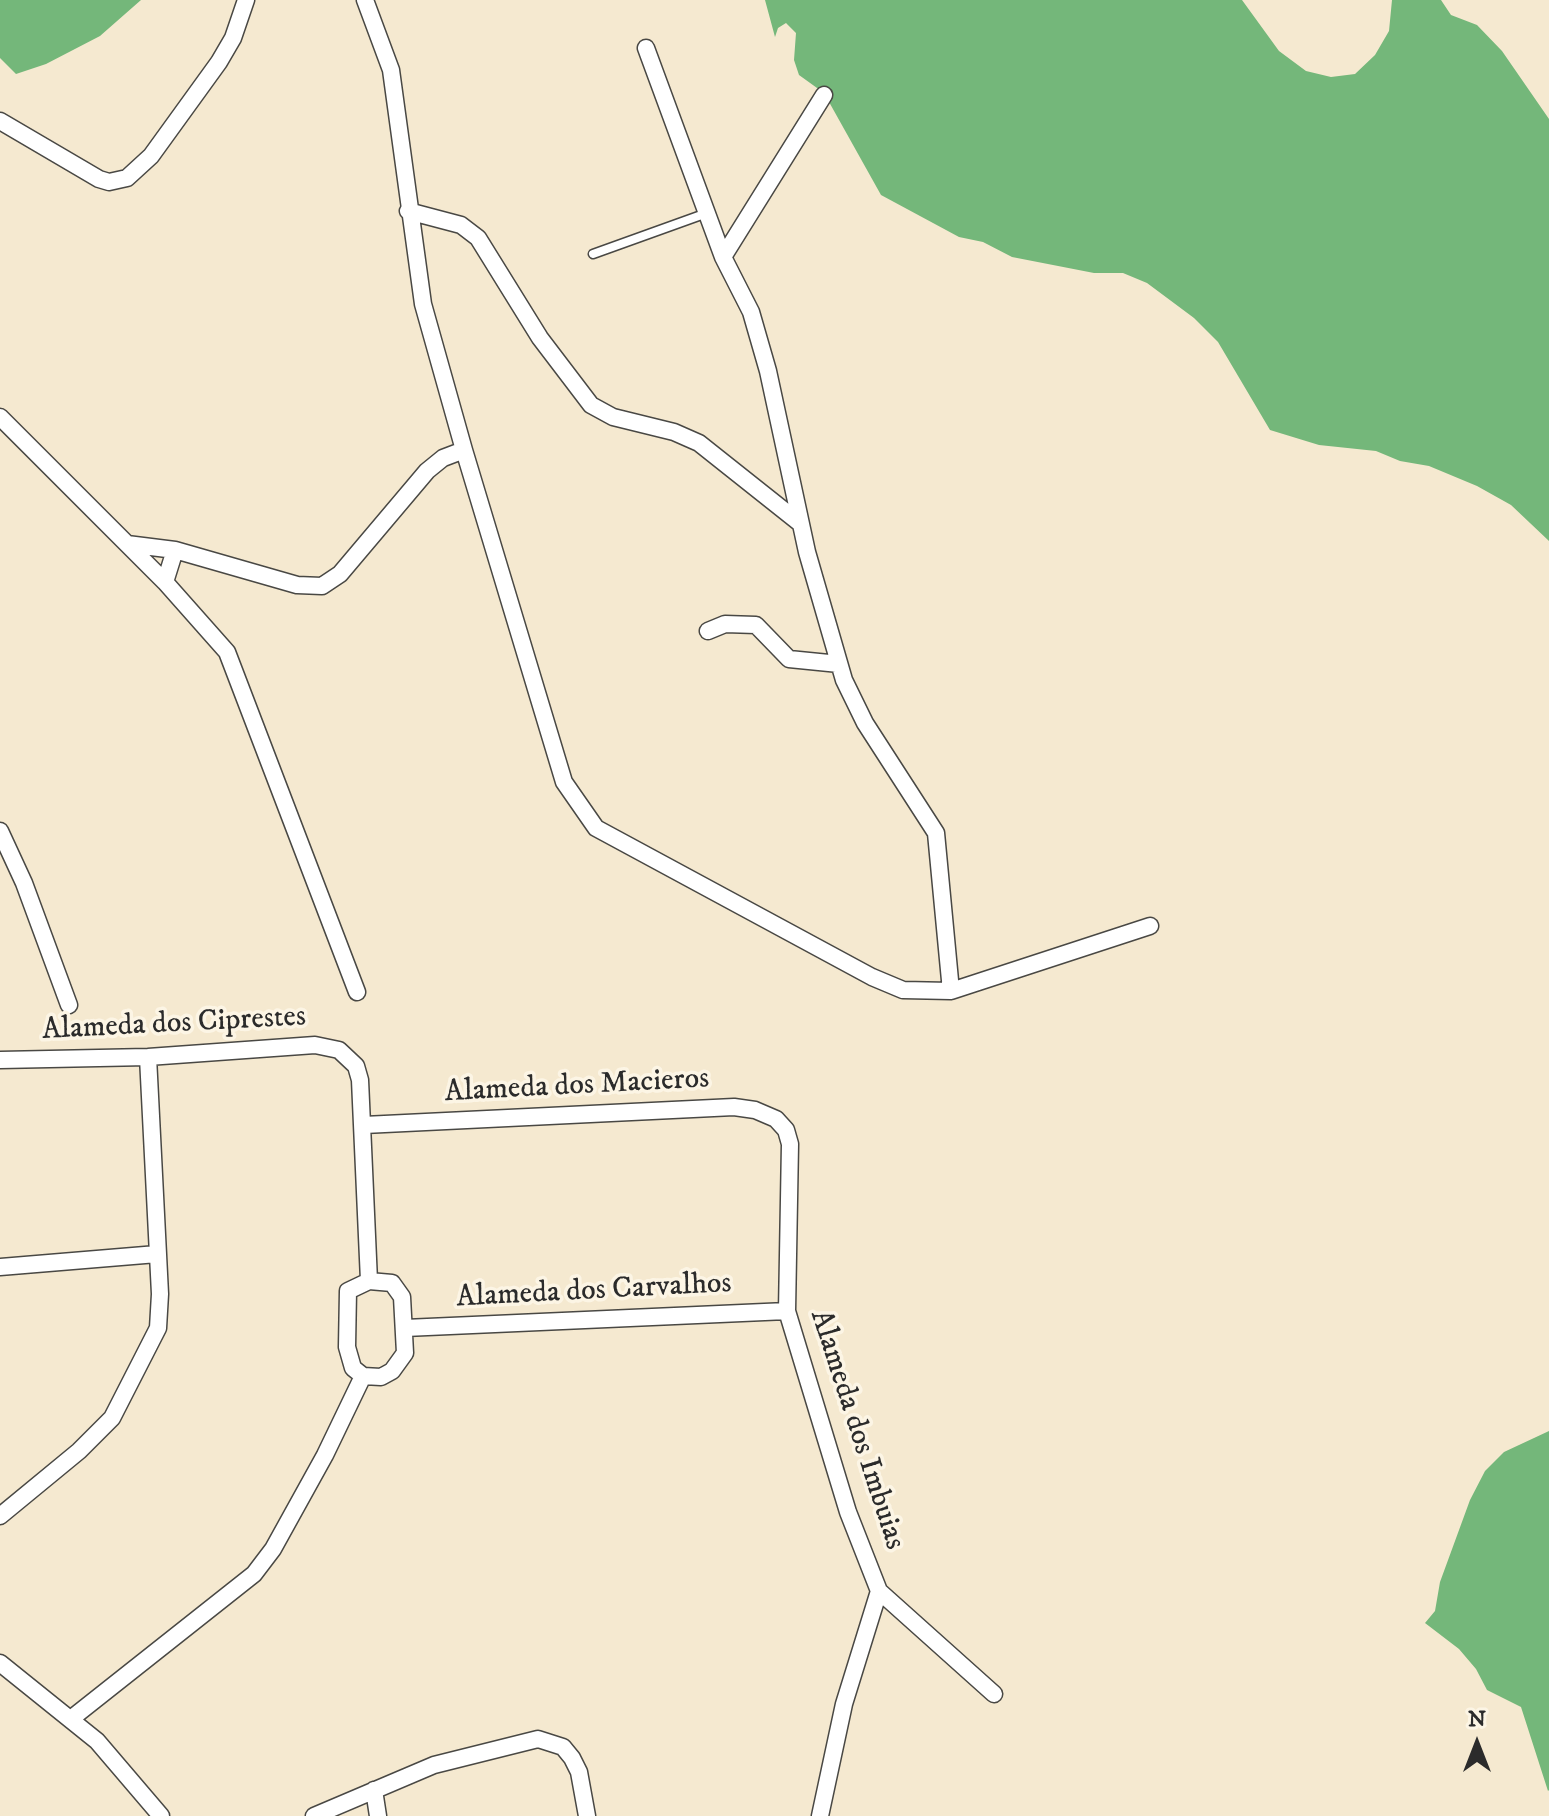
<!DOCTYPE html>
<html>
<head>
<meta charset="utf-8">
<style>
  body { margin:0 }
  #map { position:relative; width:1549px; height:1816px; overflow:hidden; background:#f5e9d0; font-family:"IM FELL DW Pica",serif }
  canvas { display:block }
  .north { position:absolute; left:1437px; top:1704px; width:80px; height:80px; -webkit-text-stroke:6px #fcf5e5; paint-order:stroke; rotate:0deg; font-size:22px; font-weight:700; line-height:32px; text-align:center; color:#2b2b2b }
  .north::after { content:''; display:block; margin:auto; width:28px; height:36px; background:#2b2b2b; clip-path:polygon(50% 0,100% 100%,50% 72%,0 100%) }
</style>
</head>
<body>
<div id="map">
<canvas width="1549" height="1816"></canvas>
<div class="north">N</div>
</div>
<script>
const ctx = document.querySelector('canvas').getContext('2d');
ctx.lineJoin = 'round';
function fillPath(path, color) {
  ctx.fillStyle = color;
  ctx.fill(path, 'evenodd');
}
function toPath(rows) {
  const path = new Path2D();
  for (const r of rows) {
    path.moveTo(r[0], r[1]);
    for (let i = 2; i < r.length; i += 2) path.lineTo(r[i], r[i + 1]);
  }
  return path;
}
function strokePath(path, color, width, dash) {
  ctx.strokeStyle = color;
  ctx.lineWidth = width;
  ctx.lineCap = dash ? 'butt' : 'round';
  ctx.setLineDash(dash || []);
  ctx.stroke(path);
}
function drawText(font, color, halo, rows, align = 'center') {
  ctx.font = font + ' "IM FELL DW Pica",serif';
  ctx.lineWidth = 7;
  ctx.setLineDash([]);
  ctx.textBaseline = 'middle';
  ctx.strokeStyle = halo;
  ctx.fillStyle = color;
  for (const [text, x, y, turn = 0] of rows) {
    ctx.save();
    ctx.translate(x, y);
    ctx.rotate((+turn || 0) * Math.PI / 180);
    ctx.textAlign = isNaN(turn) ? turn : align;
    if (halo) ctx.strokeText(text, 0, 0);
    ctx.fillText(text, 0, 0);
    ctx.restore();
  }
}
fillPath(toPath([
  [0,0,141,0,100,36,46,64,16,74,0,58],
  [765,0,1242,0,1279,51,1306,71,1331,77,1355,74,1375,55,1389,31,1392,0,1441,0,1451,15,1477,25,1502,51,1549,119,1549,541,1511,505,1477,486,1429,466,1400,461,1376,451,1319,445,1270,430,1218,342,1194,318,1147,283,1123,273,1094,273,1012,257,983,242,959,237,881,195,824,93,799,75,794,60,796,33,786,23,778,28,775,37],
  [1549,1431,1549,1790,1548,1791,1521,1707,1487,1690,1476,1669,1459,1649,1425,1623,1435,1611,1440,1582,1470,1500,1485,1471,1504,1452]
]), '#74b77a');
const lane = toPath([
  [593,254,707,213]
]);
const street = toPath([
  [365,0,391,70,423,304,464,450,564,782,596,828,872,977,903,990,951,991,1150,926],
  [646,48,723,257,751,312,768,371,807,552,844,680,865,723,936,833,951,991],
  [0,121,99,179,109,182,127,178,151,156,219,62,233,38,246,0],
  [408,211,461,225,478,238,540,338,591,405,613,417,674,432,699,443,801,524],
  [723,257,824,95],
  [0,417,165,582,227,652,357,992],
  [127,544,175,550,297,585,322,586,340,574,427,471,443,458,464,450],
  [165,582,175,550],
  [708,631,725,624,756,625,789,659,839,664],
  [0,831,24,883,69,1005],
  [0,1060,148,1057,315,1045,339,1050,356,1066,360,1080,369,1281],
  [364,1125,734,1107,755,1110,776,1119,786,1130,790,1144,787,1311,848,1512,879,1591,994,1694],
  [0,1267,157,1254],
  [369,1281,392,1283,402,1297,405,1353,392,1371,381,1377,363,1376,353,1368,347,1347,348,1291,369,1281],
  [405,1328,787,1311],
  [0,1516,79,1451,112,1418,158,1328,160,1294,148,1057],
  [0,1663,97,1741,161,1816],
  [72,1718,254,1574,273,1549,325,1455,363,1376],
  [374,1790,378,1816],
  [314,1816,434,1765,538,1739,563,1747,572,1758,579,1772,587,1816],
  [820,1816,844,1704,879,1591]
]);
strokePath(lane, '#494844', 11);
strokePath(street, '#494844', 19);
strokePath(lane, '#fff', 8);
strokePath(street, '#fff', 16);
drawText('30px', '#2b2b2b', '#fcf5e5', [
  ["Alameda dos Ciprestes",174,1025,-3],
  ["Alameda dos Macieros",577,1087,-3],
  ["Alameda dos Carvalhos",594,1292,-3],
  ["Alameda dos Imbuias",856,1430,72]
]);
</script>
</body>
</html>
